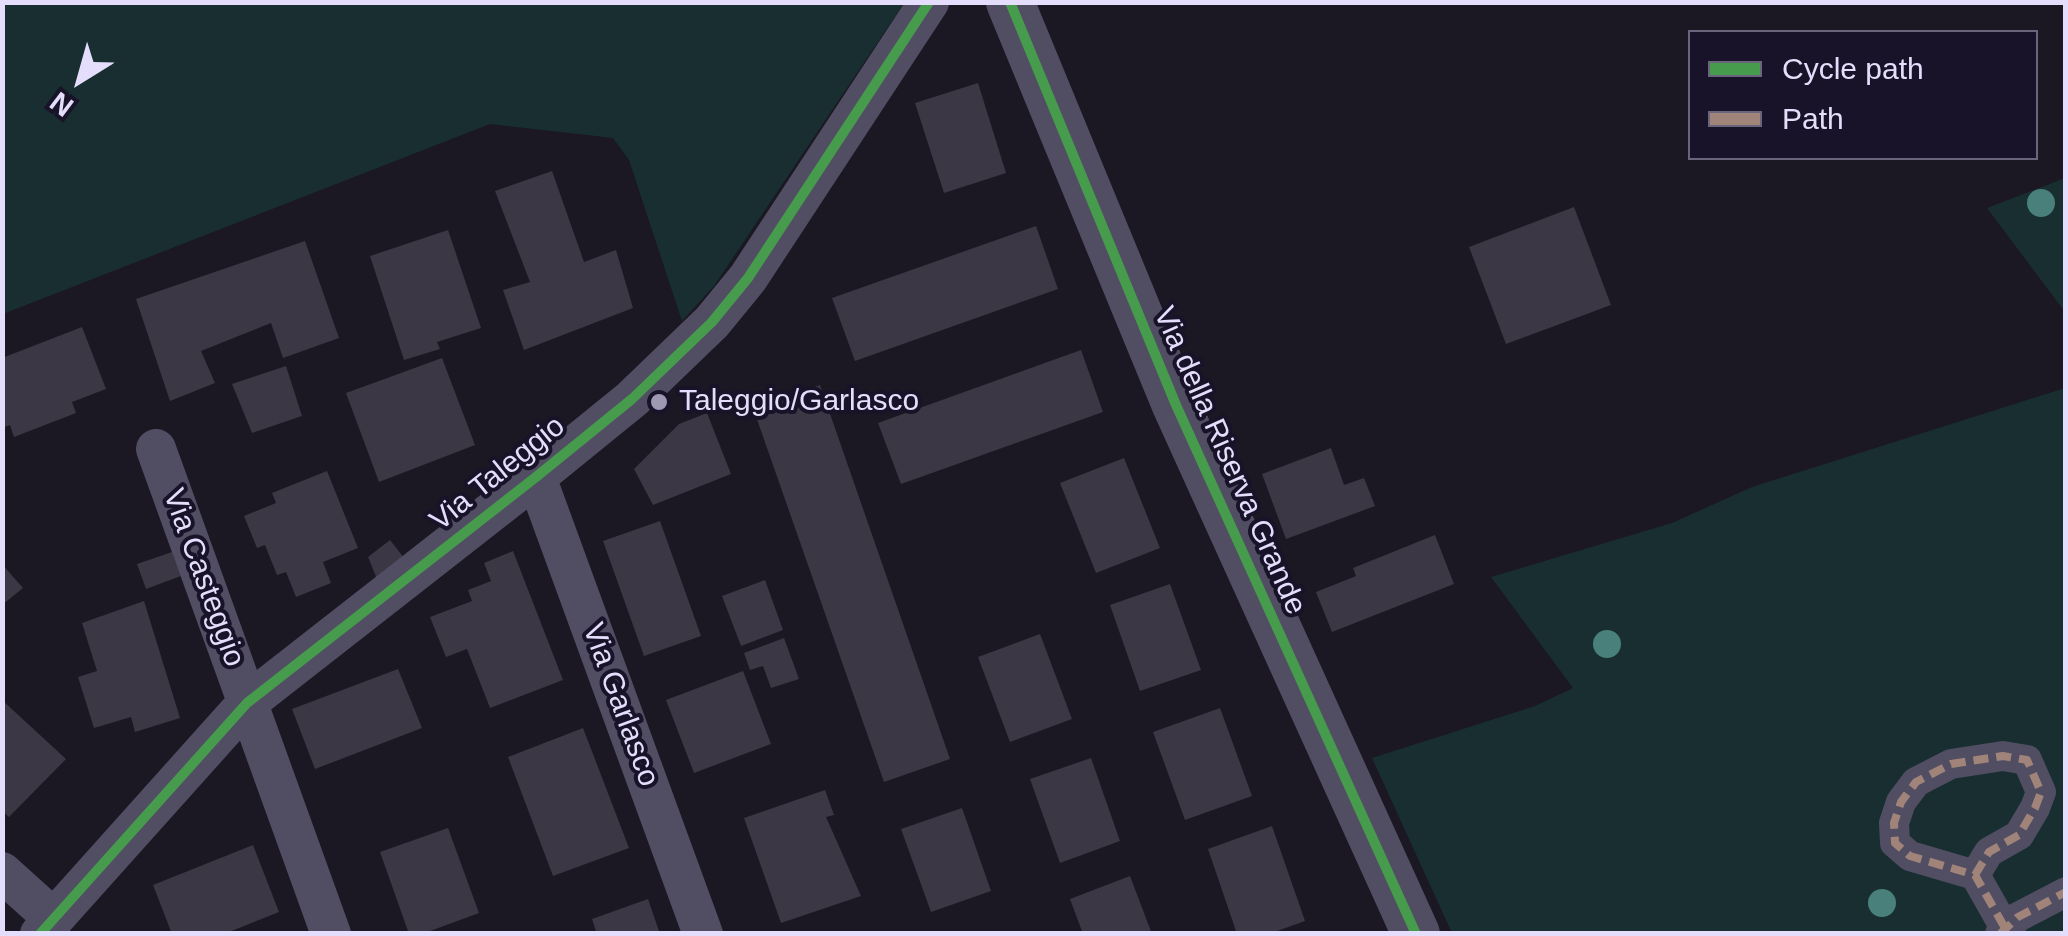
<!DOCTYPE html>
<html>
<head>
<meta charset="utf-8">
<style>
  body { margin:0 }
  #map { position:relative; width:2068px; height:936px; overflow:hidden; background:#1b1823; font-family:Helvetica,sans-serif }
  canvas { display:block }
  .frame { position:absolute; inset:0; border:5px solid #e4defc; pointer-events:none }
  .legend { position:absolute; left:1688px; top:30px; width:350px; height:130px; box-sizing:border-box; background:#181328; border:2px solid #6a647d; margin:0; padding:12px 18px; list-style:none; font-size:30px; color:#e4defc }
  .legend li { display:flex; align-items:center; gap:20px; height:50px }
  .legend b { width:50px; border:2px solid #6a647d }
  .north { position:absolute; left:30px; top:30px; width:100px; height:100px; -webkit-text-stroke:8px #181328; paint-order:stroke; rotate:217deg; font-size:28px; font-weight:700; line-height:40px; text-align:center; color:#e4defc }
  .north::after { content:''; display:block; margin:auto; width:35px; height:45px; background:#e4defc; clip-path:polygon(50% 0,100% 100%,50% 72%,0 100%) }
</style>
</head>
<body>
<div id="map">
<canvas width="2068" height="936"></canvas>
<div class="frame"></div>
<ul class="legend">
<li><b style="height:12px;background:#469c4c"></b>Cycle path</li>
<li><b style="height:12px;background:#a18479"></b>Path</li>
</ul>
<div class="north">N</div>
</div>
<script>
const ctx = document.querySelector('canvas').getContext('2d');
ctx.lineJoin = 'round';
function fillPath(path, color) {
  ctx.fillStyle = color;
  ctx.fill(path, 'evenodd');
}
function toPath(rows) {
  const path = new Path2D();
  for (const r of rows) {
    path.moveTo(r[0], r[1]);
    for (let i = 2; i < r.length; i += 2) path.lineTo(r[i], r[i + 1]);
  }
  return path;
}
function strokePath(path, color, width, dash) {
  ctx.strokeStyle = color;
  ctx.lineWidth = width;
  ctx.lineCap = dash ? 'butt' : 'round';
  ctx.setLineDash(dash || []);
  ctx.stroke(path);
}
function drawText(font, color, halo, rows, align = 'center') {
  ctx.font = font + ' Helvetica,sans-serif';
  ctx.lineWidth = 8;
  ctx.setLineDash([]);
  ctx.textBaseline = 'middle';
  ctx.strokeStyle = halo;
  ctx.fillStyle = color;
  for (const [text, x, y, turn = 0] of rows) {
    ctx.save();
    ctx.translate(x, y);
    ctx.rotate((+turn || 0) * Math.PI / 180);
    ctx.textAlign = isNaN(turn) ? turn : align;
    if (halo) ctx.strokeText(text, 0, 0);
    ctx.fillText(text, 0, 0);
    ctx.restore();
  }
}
fillPath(toPath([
  [3,2,904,2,904,3,714,286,682,321,629,160,613,138,490,124,3,314],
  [2065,178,2065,312,1987,208],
  [2065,388,2065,933,1452,933,1372,758,1535,706,1573,688,1491,577,1672,523,1752,487]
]), '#182e30');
fillPath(toPath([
  [978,83,1006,173,944,193,915,103],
  [552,171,584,262,616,250,633,308,524,350,503,290,530,282,495,191],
  [1574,207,1611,305,1506,344,1469,247],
  [1036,226,1058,289,855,361,832,298],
  [448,230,481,328,437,342,440,349,404,360,370,256],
  [305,241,339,338,283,358,271,323,201,351,215,383,170,401,136,299],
  [82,327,106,389,72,402,76,413,14,437,10,425,2,428,2,358],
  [1081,350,1103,412,901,484,878,423],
  [442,358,475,445,379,482,346,393],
  [286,366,302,416,252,433,232,384],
  [820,385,950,759,884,782,753,408],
  [707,413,731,474,653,505,634,469,679,424],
  [1331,448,1344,485,1364,478,1375,506,1286,539,1262,474],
  [1124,458,1160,548,1096,573,1060,483],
  [327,471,358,548,323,562,331,583,296,597,286,572,277,575,265,545,257,548,244,516,276,503,272,493],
  [660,521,701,636,644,656,603,541],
  [1435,535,1454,584,1332,632,1316,592,1356,576,1353,568],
  [390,540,405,559,377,579,368,557],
  [513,551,563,680,490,708,467,649,446,657,430,617,472,601,468,590,491,581,484,563],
  [172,552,181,576,146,589,137,564],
  [2,564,23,588,2,605],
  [765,580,783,630,741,646,722,596],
  [1170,584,1201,670,1140,691,1110,605],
  [144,601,180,718,135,732,131,717,94,728,78,677,97,671,82,623],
  [1040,634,1072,719,1010,742,978,657],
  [784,638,799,679,771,688,763,666,750,670,744,653],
  [398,669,422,728,315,769,292,709],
  [743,671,771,744,694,773,666,700],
  [2,700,66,759,9,817,2,811],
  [1220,708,1252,796,1185,820,1153,732],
  [583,728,629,848,553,876,508,757],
  [1091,758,1120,841,1060,863,1030,779],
  [825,790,834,815,826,817,861,896,781,923,744,818],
  [962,808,991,891,931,912,901,829],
  [1272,826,1305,921,1269,934,1237,934,1208,849],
  [448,828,479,913,422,934,409,934,380,852],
  [253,845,279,912,224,934,172,934,153,885],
  [1130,876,1152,934,1083,934,1070,899],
  [648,899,660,934,597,934,592,919]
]), '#3b3744');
strokePath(toPath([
  [1975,875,1989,852,2019,835,2035,808,2041,792,2027,760,2003,756,1951,764,1916,782,1901,802,1894,823,1895,843,1910,856,1975,875,2005,928],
  [2000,934,2018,917,2066,892]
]), '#514e63', 30);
strokePath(toPath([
  [156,449,331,934],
  [536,477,703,934],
  [2,872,54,919],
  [40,934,247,703,536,477,632,399,712,322,748,278,929,2]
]), '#514e63', 40);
strokePath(toPath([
  [1010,2,1176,405,1416,934]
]), '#514e63', 48);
strokePath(toPath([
  [1975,875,1989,852,2019,835,2035,808,2041,792,2027,760,2003,756,1951,764,1916,782,1901,802,1894,823,1895,843,1910,856,1975,875,2005,928],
  [2000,934,2018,917,2066,892]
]), '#a18479', 8, [15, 8]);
strokePath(toPath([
  [1010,2,1176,405,1416,934],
  [40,934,247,703,536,477,632,399,712,322,748,278,929,2]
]), '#469c4c', 10);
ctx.fillStyle = '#49807c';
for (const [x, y] of [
  [2041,203],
  [1607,644],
  [1882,903]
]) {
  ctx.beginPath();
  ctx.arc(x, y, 14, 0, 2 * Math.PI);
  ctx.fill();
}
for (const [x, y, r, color] of [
  [659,402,10,"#9e99b0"]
]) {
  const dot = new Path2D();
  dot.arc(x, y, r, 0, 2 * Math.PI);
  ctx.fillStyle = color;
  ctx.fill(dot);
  strokePath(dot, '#181328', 4);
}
drawText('30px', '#e4defc', '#181328', [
  ["Taleggio/Garlasco",679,402]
], 'left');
drawText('30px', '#e4defc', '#181328', [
  ["Via della Riserva Grande",1229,461,66],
  ["Via Taleggio",498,474,-39],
  ["Via Casteggio",203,578,70],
  ["Via Garlasco",620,705,70]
]);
</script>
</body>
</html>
